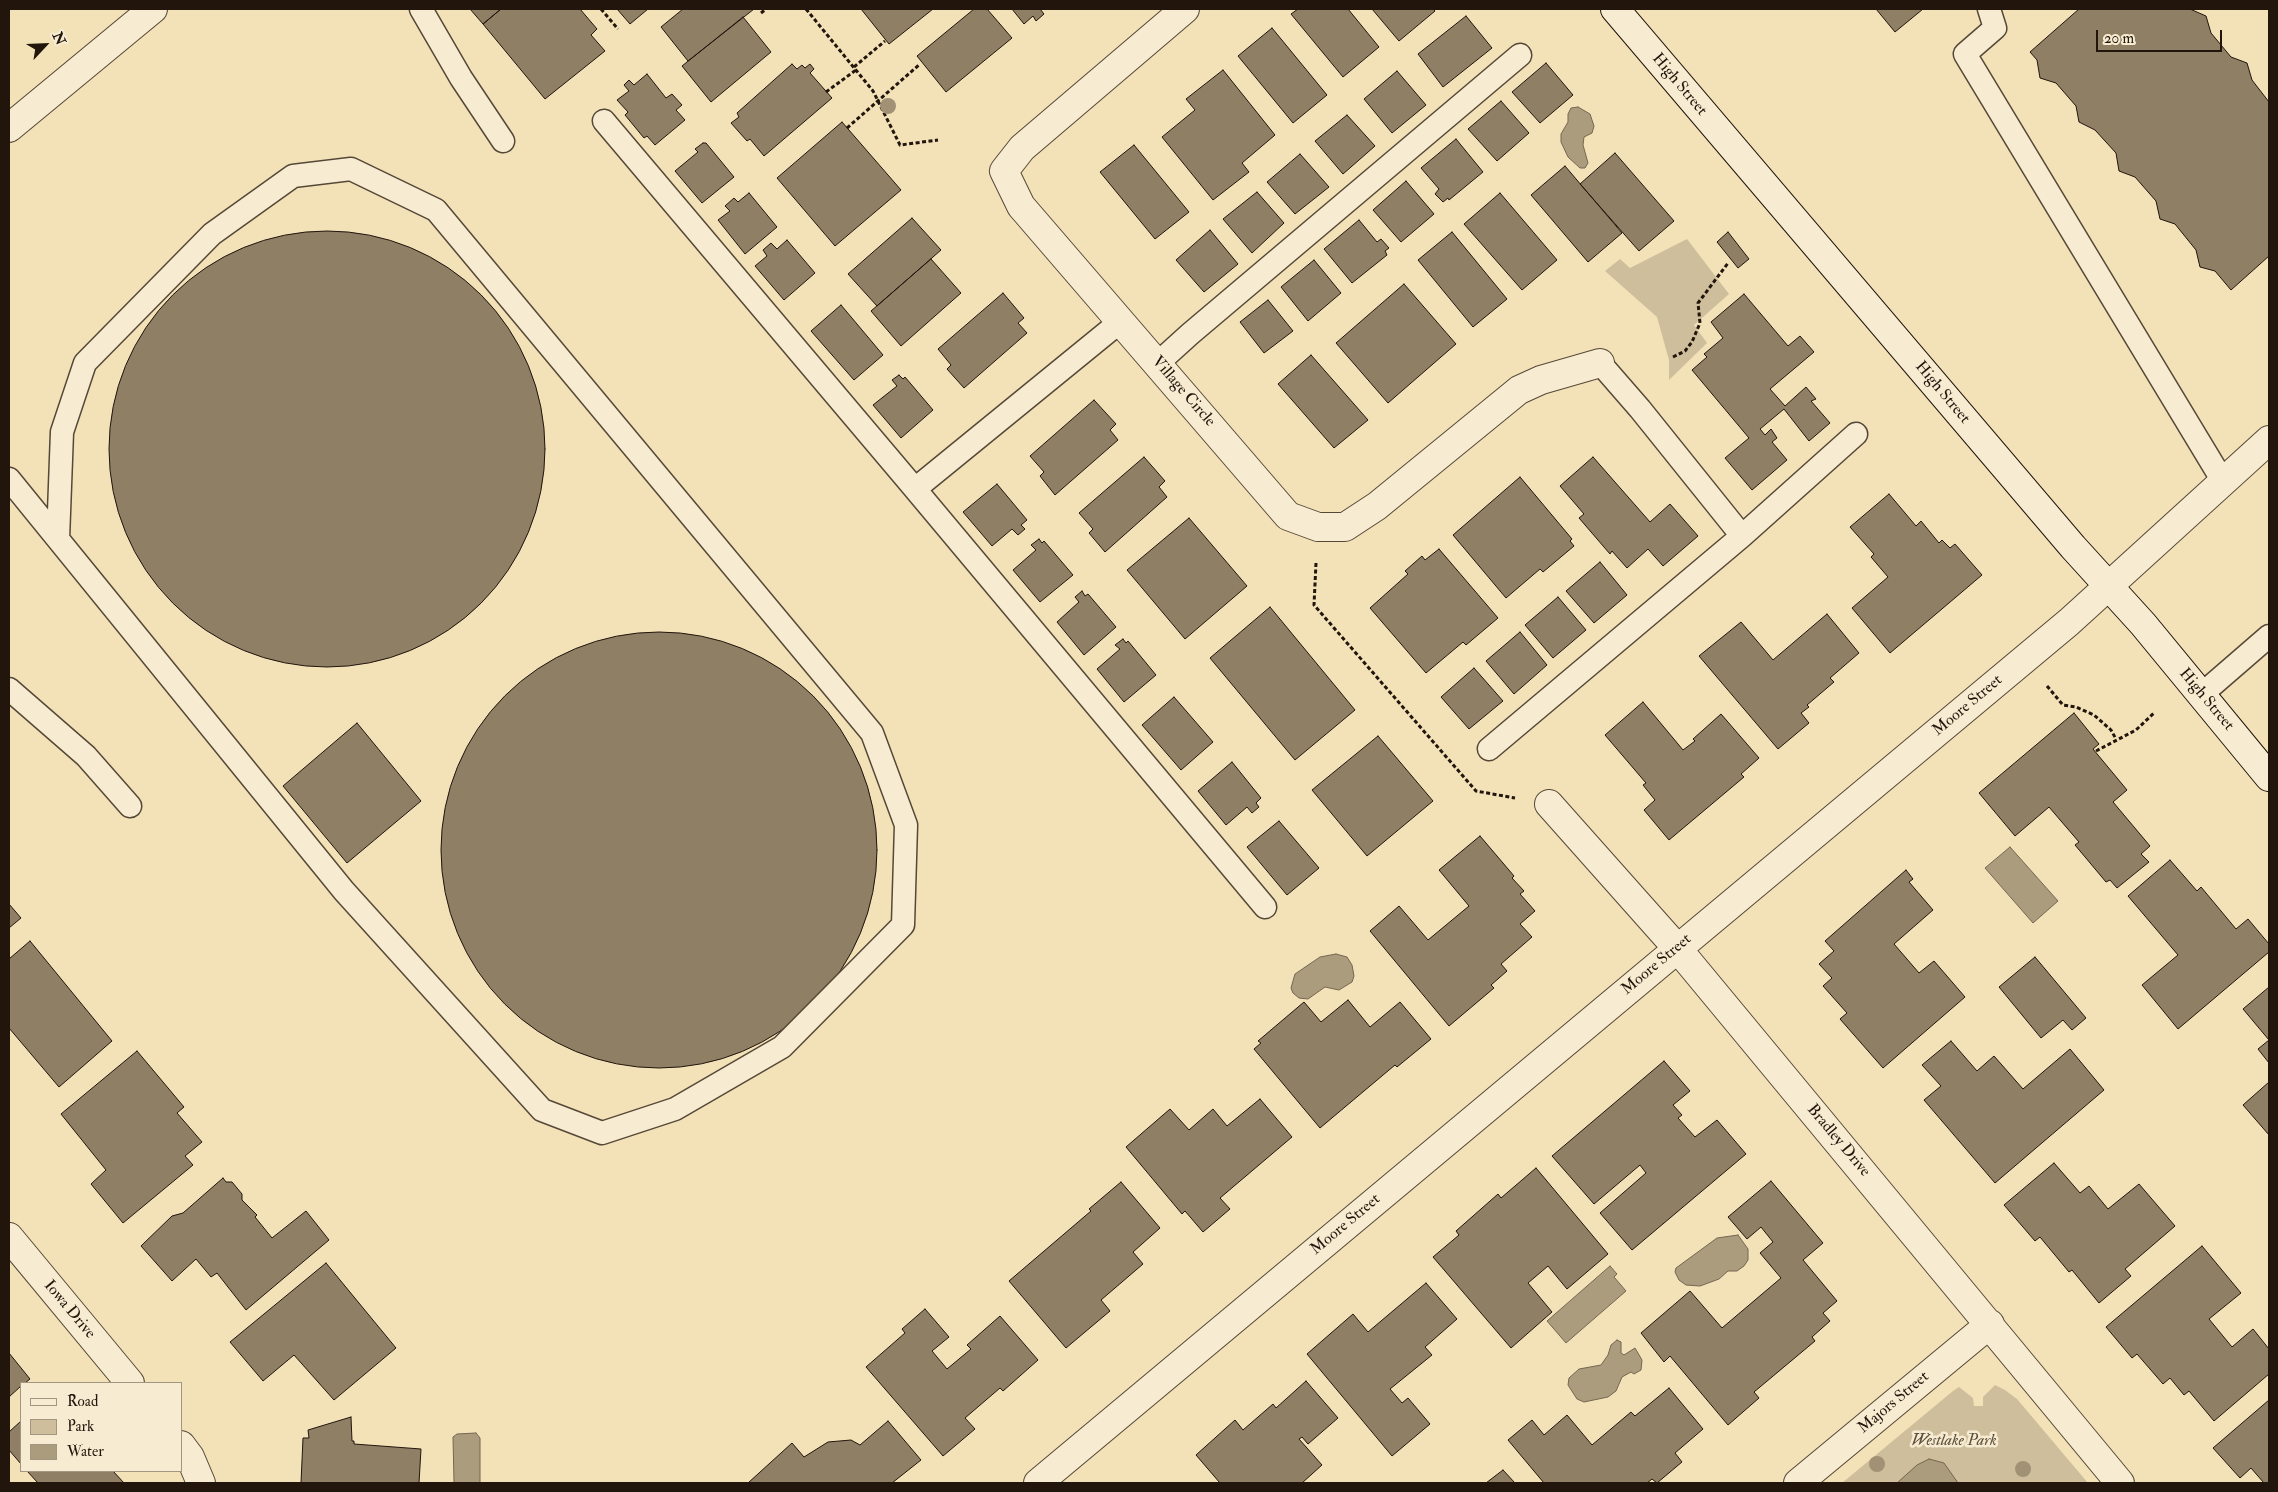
<!DOCTYPE html>
<html>
<head>
<meta charset="utf-8">
<style>
  body { margin:0 }
  #map { position:relative; width:2278px; height:1492px; overflow:hidden; background:#f3e1b8; font-family:"IM FELL Double Pica",serif }
  canvas { display:block }
  .frame { position:absolute; inset:0; border:10px solid #21150c; pointer-events:none }
  .legend { position:absolute; left:20px; top:1382px; width:162px; height:90px; box-sizing:border-box; background:#f7ecd1; border:1px solid #a19682; margin:0; padding:6px 9px; list-style:none; font-size:15px; color:#21150c }
  .legend li { display:flex; align-items:center; gap:10px; height:25px }
  .legend b { width:25px; border:1px solid #a19682 }
  .north { position:absolute; left:20px; top:20px; width:50px; height:50px; -webkit-text-stroke:4px #f7ecd1; paint-order:stroke; rotate:65deg; font-size:14px; font-weight:700; line-height:20px; text-align:center; color:#21150c }
  .north::after { content:''; display:block; margin:auto; width:18px; height:22px; background:#21150c; clip-path:polygon(50% 0,100% 100%,50% 72%,0 100%) }
  .scale { position:absolute; left:2096px; top:30px; width:126px; height:22px; box-sizing:border-box; border:2px solid #21150c; border-top:0; padding-left:6px; font-size:15px; line-height:18px; white-space:nowrap; color:#21150c; -webkit-text-stroke:4px #f7ecd1; paint-order:stroke }
</style>
</head>
<body>
<div id="map">
<canvas width="2278" height="1492"></canvas>
<div class="frame"></div>
<ul class="legend">
<li><b style="height:6px;background:#f7ecd1"></b>Road</li>
<li><b style="height:14px;background:#cfbe9b"></b>Park</li>
<li><b style="height:14px;background:#ac9c7e"></b>Water</li>
</ul>
<div class="north">N</div>
<div class="scale">20 m</div>
</div>
<script>
const ctx = document.querySelector('canvas').getContext('2d');
ctx.lineJoin = 'round';
function fillPath(path, color) {
  ctx.fillStyle = color;
  ctx.fill(path, 'evenodd');
}
function toPath(rows) {
  const path = new Path2D();
  for (const r of rows) {
    if (r.length === 3) {
      path.moveTo(r[0] + r[2], r[1]);
      path.arc(r[0], r[1], r[2], 0, 2 * Math.PI);
      continue;
    }
    path.moveTo(r[0], r[1]);
    for (let i = 2; i < r.length; i += 2) path.lineTo(r[i], r[i + 1]);
  }
  return path;
}
function strokePath(path, color, width, dash) {
  ctx.strokeStyle = color;
  ctx.lineWidth = width;
  ctx.lineCap = dash ? 'butt' : 'round';
  ctx.setLineDash(dash || []);
  ctx.stroke(path);
}
function drawText(font, color, halo, rows, align = 'center') {
  ctx.font = font + ' "IM FELL Double Pica",serif';
  ctx.lineWidth = 5;
  ctx.setLineDash([]);
  ctx.textBaseline = 'middle';
  ctx.strokeStyle = halo;
  ctx.fillStyle = color;
  for (const [text, x, y, turn = 0] of rows) {
    ctx.save();
    ctx.translate(x, y);
    ctx.rotate((+turn || 0) * Math.PI / 180);
    ctx.textAlign = isNaN(turn) ? turn : align;
    if (halo) ctx.strokeText(text, 0, 0);
    ctx.fillText(text, 0, 0);
    ctx.restore();
  }
}
fillPath(toPath([
  [1687,239,1729,294,1694,325,1707,343,1669,380,1669,360,1657,317,1605,271,1620,259,1630,268],
  [1995,1385,2005,1390,2017,1399,2088,1483,1842,1483,1953,1391,1959,1387,1973,1398,1974,1406,1983,1406,1983,1397]
]), '#cfbe9b');
const water = toPath([
  [1578,107,1590,114,1594,126,1592,133,1584,137,1583,145,1588,163,1585,168,1580,168,1568,157,1561,142,1561,134,1568,122,1568,114,1571,108,1578,107],
  [2010,847,2058,901,2033,923,1985,868,2010,847],
  [1336,954,1347,957,1352,965,1354,976,1352,982,1339,990,1325,987,1308,999,1299,998,1293,993,1291,988,1295,974,1320,957,1336,954],
  [1738,1235,1748,1249,1748,1260,1744,1266,1737,1271,1728,1271,1719,1279,1700,1286,1686,1285,1679,1280,1675,1272,1676,1268,1717,1238,1738,1235],
  [1610,1266,1617,1274,1614,1277,1626,1291,1566,1343,1547,1321,1610,1266],
  [1617,1340,1621,1342,1621,1353,1624,1355,1635,1348,1642,1360,1641,1370,1634,1374,1631,1372,1622,1377,1616,1391,1608,1397,1584,1402,1577,1399,1568,1385,1569,1378,1579,1369,1601,1365,1608,1355,1611,1345,1617,1340],
  [476,1433,480,1438,480,1483,452,1483,454,1482,453,1437,457,1434,476,1433],
  [1929,1459,1944,1463,1958,1483,1897,1483,1917,1465,1929,1459]
]);
fillPath(water, '#ac9c7e');
strokePath(water, '#746650', 1);
const building = toPath([
  [470,9,501,9,483,24,470,9],
  [501,9,580,9,597,29,591,35,605,51,545,99,483,24,501,9],
  [617,9,648,9,630,24,617,9],
  [683,9,754,9,688,61,661,27,683,9],
  [861,9,933,9,889,44,861,9],
  [974,9,987,9,1012,38,946,92,917,56,974,9],
  [1012,9,1040,9,1044,14,1036,21,1033,16,1024,24,1012,9],
  [1298,9,1348,9,1379,47,1343,77,1291,14,1298,9],
  [1372,9,1433,9,1435,11,1399,41,1372,9],
  [1876,9,1923,9,1895,32,1876,9],
  [2079,9,2190,9,2206,16,2211,33,2231,57,2247,63,2252,80,2269,102,2269,256,2231,290,2215,271,2200,267,2196,250,2175,224,2160,219,2156,201,2135,177,2119,171,2116,153,2095,130,2079,122,2076,106,2056,83,2040,78,2037,60,2030,52,2079,9],
  [1466,16,1492,48,1443,87,1418,54,1466,16],
  [743,17,771,52,711,102,682,66,743,17],
  [1272,28,1327,95,1293,123,1238,56,1272,28],
  [1546,63,1573,95,1540,123,1512,92,1546,63],
  [792,64,797,69,802,65,805,68,810,64,814,69,810,73,832,98,764,156,750,139,747,141,731,123,739,117,737,113,792,64],
  [1223,70,1275,135,1242,163,1249,172,1213,200,1162,137,1195,110,1186,99,1223,70],
  [1397,71,1426,105,1392,133,1364,99,1397,71],
  [647,74,666,98,672,94,682,105,676,110,685,120,655,145,647,136,644,138,625,115,628,112,617,100,629,91,624,85,629,80,634,85,647,74],
  [1501,101,1529,133,1497,161,1468,129,1501,101],
  [1347,115,1375,146,1343,174,1315,141,1347,115],
  [842,122,901,190,835,246,777,178,842,122],
  [1456,139,1483,172,1449,200,1448,198,1443,202,1435,194,1439,189,1421,168,1456,139],
  [703,143,706,143,734,177,702,203,675,171,698,152,695,149,703,143],
  [1134,145,1189,212,1155,239,1100,172,1134,145],
  [1615,153,1674,221,1639,251,1580,184,1615,153],
  [1300,154,1329,187,1295,214,1267,182,1300,154],
  [1565,166,1622,233,1588,262,1531,195,1565,166],
  [1406,181,1434,214,1401,242,1373,210,1406,181],
  [1257,192,1284,223,1252,253,1223,219,1257,192],
  [749,193,777,227,745,254,718,220,730,211,725,206,734,198,738,202,749,193],
  [1500,193,1557,260,1522,290,1464,224,1500,193],
  [912,218,941,250,877,306,848,274,912,218],
  [1359,220,1377,242,1381,239,1389,248,1385,251,1387,255,1352,283,1324,249,1359,220],
  [1210,230,1238,264,1204,292,1176,260,1210,230],
  [327,449,218],
  [1452,232,1507,299,1473,327,1418,260,1452,232],
  [1728,232,1749,259,1738,268,1717,242,1728,232],
  [787,240,815,273,784,300,755,266,767,256,763,250,771,243,777,249,787,240],
  [931,259,961,293,901,346,871,311,931,259],
  [1314,260,1341,293,1308,321,1281,287,1314,260],
  [1404,284,1456,344,1388,403,1336,343,1404,284],
  [1003,293,1024,318,1018,323,1027,333,964,388,947,369,951,365,938,349,1003,293],
  [1744,294,1788,346,1800,336,1814,352,1770,389,1785,406,1806,387,1816,399,1811,401,1830,423,1809,441,1784,409,1760,429,1765,435,1771,429,1777,438,1772,442,1787,460,1752,490,1725,458,1749,438,1692,370,1707,357,1704,354,1723,338,1711,322,1744,294],
  [1268,300,1293,331,1264,353,1240,322,1268,300],
  [841,305,883,355,854,380,811,331,841,305],
  [1311,355,1368,420,1334,448,1278,384,1311,355],
  [899,375,903,379,905,377,933,410,901,438,873,405,897,386,892,380,899,375],
  [1094,400,1116,424,1110,430,1118,440,1055,495,1040,476,1044,472,1030,456,1094,400],
  [1144,457,1165,481,1159,487,1167,497,1105,552,1089,533,1093,529,1079,513,1144,457],
  [1593,457,1650,522,1670,504,1698,536,1663,566,1648,549,1627,568,1612,551,1610,554,1579,518,1584,514,1560,486,1593,457],
  [1520,477,1572,539,1570,541,1574,546,1543,572,1540,569,1506,598,1453,535,1520,477],
  [997,484,1027,520,1021,525,1025,529,1018,535,1012,529,992,546,963,512,997,484],
  [1889,494,1916,526,1921,521,1939,543,1942,540,1950,548,1955,544,1982,575,1890,653,1852,608,1888,577,1871,557,1874,554,1850,527,1889,494],
  [1189,518,1247,586,1185,639,1127,570,1189,518],
  [1039,539,1042,543,1044,541,1073,575,1040,602,1013,570,1036,550,1031,545,1039,539],
  [1439,549,1498,618,1466,645,1463,642,1426,673,1370,608,1408,574,1405,571,1422,556,1425,560,1439,549],
  [1600,562,1627,595,1594,623,1566,591,1600,562],
  [1082,591,1085,596,1088,594,1116,627,1084,655,1057,622,1079,602,1075,597,1082,591],
  [1558,597,1586,630,1553,658,1525,625,1558,597],
  [1270,607,1355,710,1295,760,1210,658,1270,607],
  [1827,614,1859,653,1830,678,1834,682,1807,705,1809,707,1801,713,1809,723,1778,749,1699,656,1741,622,1773,660,1827,614],
  [659,850,218],
  [1520,632,1547,665,1514,694,1486,661,1520,632],
  [1123,639,1126,643,1128,641,1156,675,1124,702,1097,669,1120,649,1115,645,1123,639],
  [1474,668,1503,701,1469,729,1441,697,1474,668],
  [1174,697,1213,742,1181,770,1142,725,1174,697],
  [1643,702,1683,750,1695,741,1693,739,1721,714,1759,758,1741,774,1744,777,1669,840,1644,810,1655,800,1643,785,1646,783,1605,735,1643,702],
  [2074,713,2099,744,2093,749,2127,790,2113,802,2150,846,2141,854,2149,862,2117,888,2110,880,2106,882,2075,845,2079,842,2049,807,2015,836,1979,793,2074,713],
  [357,723,421,801,347,863,283,786,357,723],
  [1378,736,1433,801,1367,856,1312,790,1378,736],
  [1232,762,1261,798,1256,803,1259,807,1252,813,1247,807,1226,825,1198,791,1232,762],
  [1279,821,1319,868,1287,895,1247,847,1279,821],
  [1480,836,1514,876,1512,878,1524,891,1520,894,1535,911,1520,924,1532,937,1501,964,1507,971,1491,985,1494,988,1449,1026,1370,931,1399,906,1428,940,1469,906,1439,870,1480,836],
  [2170,860,2197,891,2201,887,2236,929,2248,919,2269,944,2269,952,2178,1029,2142,985,2178,955,2128,896,2170,860],
  [1906,870,1913,879,1909,882,1933,910,1894,944,1919,973,1934,961,1965,997,1883,1068,1840,1019,1847,1013,1823,986,1832,978,1819,964,1834,951,1825,941,1906,870],
  [9,904,21,918,9,928,9,904],
  [30,941,112,1041,59,1087,9,1028,9,959,30,941],
  [2035,957,2086,1018,2072,1030,2063,1020,2041,1038,1999,987,2035,957],
  [2269,987,2269,1063,2258,1049,2269,1040,2243,1009,2269,987],
  [1348,1000,1370,1027,1400,1002,1431,1039,1397,1067,1395,1065,1320,1128,1254,1049,1261,1043,1258,1041,1304,1002,1321,1022,1348,1000],
  [1951,1041,1977,1071,1994,1056,2023,1089,2070,1049,2104,1090,1995,1183,1924,1100,1941,1086,1922,1065,1951,1041],
  [137,1051,184,1107,177,1113,202,1142,185,1156,193,1165,123,1223,91,1184,106,1170,61,1114,137,1051],
  [1664,1061,1690,1091,1673,1105,1682,1115,1678,1118,1695,1137,1717,1120,1746,1154,1632,1250,1600,1213,1646,1173,1640,1165,1594,1204,1552,1156,1664,1061],
  [2269,1082,2269,1135,2243,1105,2269,1082],
  [1260,1099,1292,1137,1220,1198,1230,1209,1203,1232,1185,1211,1182,1214,1126,1147,1170,1109,1189,1130,1213,1109,1227,1126,1260,1099],
  [2054,1163,2080,1193,2089,1186,2108,1209,2139,1184,2175,1226,2125,1269,2131,1276,2099,1303,2072,1270,2069,1272,2040,1237,2035,1241,2004,1205,2054,1163],
  [1536,1168,1608,1254,1567,1289,1548,1266,1528,1283,1552,1312,1511,1348,1433,1257,1459,1235,1456,1231,1498,1194,1501,1198,1536,1168],
  [223,1178,226,1182,232,1182,242,1194,242,1200,257,1215,255,1217,272,1238,306,1211,329,1240,246,1310,217,1273,211,1277,196,1259,172,1281,141,1246,172,1216,183,1213,223,1178],
  [1771,1181,1823,1243,1803,1260,1837,1301,1823,1313,1830,1321,1812,1337,1815,1341,1754,1392,1759,1398,1728,1425,1670,1356,1664,1362,1641,1333,1690,1291,1722,1328,1781,1278,1760,1253,1773,1242,1761,1227,1747,1239,1728,1217,1771,1181],
  [1121,1182,1160,1228,1133,1252,1143,1264,1101,1300,1110,1311,1066,1348,1009,1281,1091,1211,1089,1209,1121,1182],
  [2202,1246,2241,1293,2209,1319,2232,1347,2253,1329,2269,1349,2269,1374,2214,1421,2189,1391,2184,1395,2170,1378,2163,1384,2137,1354,2132,1358,2106,1327,2202,1246],
  [326,1263,396,1348,334,1400,294,1355,263,1381,230,1342,326,1263],
  [1426,1283,1457,1319,1425,1347,1432,1355,1390,1389,1402,1403,1408,1398,1430,1424,1392,1456,1307,1354,1353,1314,1368,1332,1426,1283],
  [925,1309,949,1337,932,1351,947,1369,971,1349,967,1345,1000,1316,1038,1360,1003,1391,1000,1388,965,1418,975,1429,943,1456,866,1367,905,1333,902,1329,925,1309],
  [9,1353,30,1379,25,1383,21,1383,21,1386,9,1397,9,1353],
  [1306,1381,1338,1418,1308,1444,1302,1437,1299,1439,1322,1465,1302,1483,1220,1483,1196,1455,1235,1420,1243,1430,1273,1404,1276,1408,1306,1381],
  [1669,1388,1703,1429,1675,1453,1682,1462,1657,1483,1652,1479,1647,1483,1544,1483,1508,1440,1532,1420,1544,1435,1567,1415,1592,1445,1631,1412,1635,1416,1669,1388],
  [2269,1400,2269,1483,2264,1483,2251,1468,2240,1478,2213,1448,2269,1400],
  [351,1417,352,1441,354,1441,354,1444,421,1449,419,1483,301,1483,303,1438,309,1438,308,1430,351,1417],
  [21,1421,21,1464,9,1450,9,1432,21,1421],
  [888,1421,921,1460,892,1483,748,1483,792,1443,804,1457,828,1442,851,1440,860,1445,888,1421],
  [1503,1470,1515,1483,1486,1483,1503,1470],
  [27,1471,113,1471,124,1483,38,1483,27,1471]
]);
fillPath(building, '#8e7f65');
strokePath(building, '#21150c', 1);
const lane = toPath([
  [421,9,461,78,503,141],
  [1989,9,1995,28,1965,54,2224,483],
  [604,121,915,489],
  [1121,321,915,489,1265,907],
  [1158,363,1190,334,1520,55],
  [1600,363,1640,409,1742,536],
  [9,479,344,891,542,1110,602,1133,675,1109,782,1047,903,925,906,825,872,733,436,210,351,169,293,176,212,234,85,363,62,432,58,539],
  [9,689,86,756,130,806],
  [2202,694,2269,636],
  [1489,749,1742,536,1856,434]
]);
const street = toPath([
  [1185,9,1022,148,1004,171,1021,206,1288,516,1318,527,1345,527,1377,506,1519,390,1541,380,1600,363],
  [9,128,153,9],
  [1549,804,1677,948,2120,1483],
  [9,1237,130,1383],
  [181,1445,190,1457,201,1483],
  [1038,1483,2069,622,2269,440],
  [1798,1483,1990,1324]
]);
const secondary = toPath([
  [1615,9,2073,547,2143,624,2269,777]
]);
strokePath(lane, '#564837', 25);
strokePath(street, '#564837', 30);
strokePath(secondary, '#21150c', 30);
strokePath(toPath([
  [601,9,618,29],
  [806,9,873,91,900,145,938,140],
  [761,13,766,9],
  [854,67,885,41],
  [826,92,856,70],
  [847,128,920,64],
  [1673,357,1685,351,1692,342,1700,323,1698,303,1728,263],
  [1316,563,1314,605,1476,791,1515,798],
  [2047,686,2063,705,2076,707,2094,715,2111,730,2116,739],
  [2096,751,2136,730,2155,712]
]), '#21150c', 3, [4, 2.5]);
strokePath(lane, '#f7ecd1', 22);
strokePath(street, '#f7ecd1', 28);
strokePath(secondary, '#f7ecd1', 28);
ctx.fillStyle = '#a19175';
for (const [x, y] of [
  [888,106],
  [1877,1464],
  [2023,1469]
]) {
  ctx.beginPath();
  ctx.arc(x, y, 8, 0, 2 * Math.PI);
  ctx.fill();
}
drawText('16px', '#21150c', '#f7ecd1', [
  ["High Street",1679,85,50],
  ["Village Circle",1183,392,49],
  ["High Street",1942,393,50],
  ["High Street",2206,700,50],
  ["Moore Street",1968,706,-40],
  ["Moore Street",1657,965,-40],
  ["Bradley Drive",1838,1141,50],
  ["Moore Street",1346,1225,-40],
  ["Iowa Drive",69,1310,50],
  ["Majors Street",1894,1403,-40]
]);
drawText('italic 16px', '#5e503e', '#f7ecd1', [
  ["Westlake Park",1954,1442]
]);
</script>
</body>
</html>
